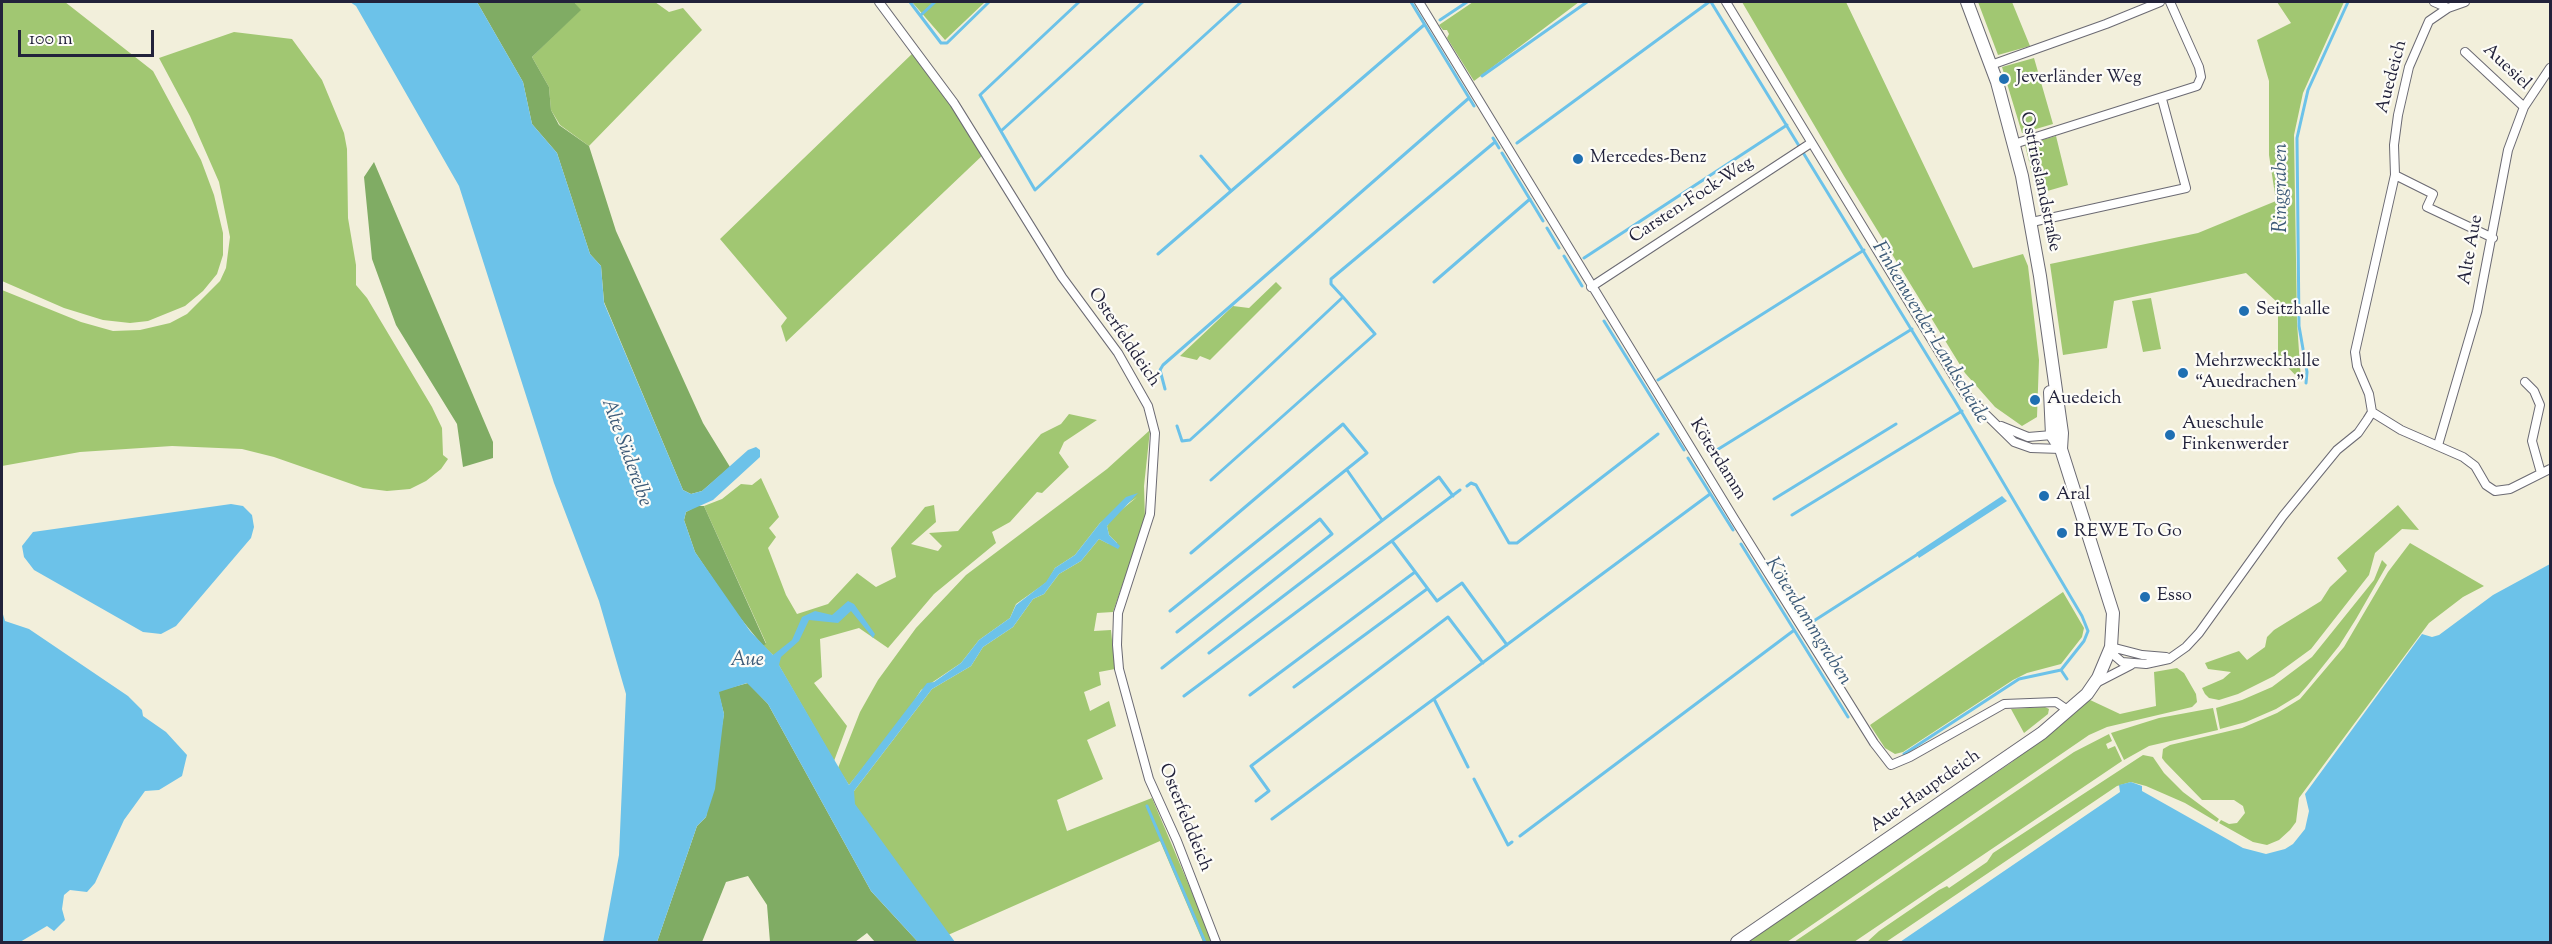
<!DOCTYPE html>
<html>
<head>
<meta charset="utf-8">
<style>
  body { margin:0 }
  #map { position:relative; width:2552px; height:944px; overflow:hidden; background:#f2efdb; font-family:"Sorts Mill Goudy",serif }
  canvas { display:block }
  .frame { position:absolute; inset:0; border:3px solid #22223b; pointer-events:none }
  .scale { position:absolute; left:18px; top:30px; width:136px; height:27px; box-sizing:border-box; border:3px solid #22223b; border-top:0; padding-left:8px; font-size:18px; line-height:21px; white-space:nowrap; color:#22223b; -webkit-text-stroke:4px #fdfcf7; paint-order:stroke }
</style>
</head>
<body>
<div id="map">
<canvas width="2552" height="944"></canvas>
<div class="frame"></div>
<div class="scale">100 m</div>
</div>
<script>
const ctx = document.querySelector('canvas').getContext('2d');
ctx.lineJoin = 'round';
function fillPath(path, color) {
  ctx.fillStyle = color;
  ctx.fill(path, 'evenodd');
}
function toPath(rows) {
  const path = new Path2D();
  for (const r of rows) {
    path.moveTo(r[0], r[1]);
    for (let i = 2; i < r.length; i += 2) path.lineTo(r[i], r[i + 1]);
  }
  return path;
}
function strokePath(path, color, width, dash) {
  ctx.strokeStyle = color;
  ctx.lineWidth = width;
  ctx.lineCap = dash ? 'butt' : 'round';
  ctx.setLineDash(dash || []);
  ctx.stroke(path);
}
function drawText(font, color, halo, rows, align = 'center') {
  ctx.font = font + ' "Sorts Mill Goudy",serif';
  ctx.lineWidth = 4.5;
  ctx.setLineDash([]);
  ctx.textBaseline = 'middle';
  ctx.strokeStyle = halo;
  ctx.fillStyle = color;
  for (const [text, x, y, turn = 0] of rows) {
    ctx.save();
    ctx.translate(x, y);
    ctx.rotate((+turn || 0) * Math.PI / 180);
    ctx.textAlign = isNaN(turn) ? turn : align;
    if (halo) ctx.strokeText(text, 0, 0);
    ctx.fillText(text, 0, 0);
    ctx.restore();
  }
}
fillPath(toPath([
  [2,2,65,2,153,71,201,160,214,195,223,233,223,255,217,274,203,291,185,306,148,321,130,323,103,320,64,308,2,281],
  [574,2,655,2,669,12,683,8,702,30,589,146,560,125,551,110,549,87,532,57,580,10],
  [912,2,985,2,945,40],
  [1473,2,1579,2,1474,81,1447,38,1449,34,1447,30,1443,30,1439,25],
  [1742,2,1846,2,1973,268,2023,254,2028,266,2039,360,2037,417,2022,426,1995,407,1965,373,1844,176],
  [1978,2,2012,2,2030,46,1998,55],
  [2277,2,2344,2,2303,93,2294,135,2297,322,2301,381,2278,357,2278,303,2246,273,2114,301,2107,348,2063,355,2050,264,2198,233,2276,201,2269,155,2269,81,2257,40,2291,23],
  [234,32,292,39,322,80,344,133,347,149,348,218,356,265,356,285,367,298,432,407,442,428,443,455,448,459,441,469,426,481,410,489,387,491,363,488,274,457,242,449,172,446,80,452,2,466,2,290,81,322,113,331,140,330,170,323,187,314,220,281,226,268,230,237,219,182,190,116,159,58],
  [914,52,985,153,786,342,781,326,787,318,720,239],
  [2034,58,2053,124,2022,133,2002,67],
  [2056,136,2068,185,2037,194,2025,145],
  [1276,282,1282,288,1210,360,1200,356,1197,360,1180,356,1233,306,1249,308],
  [2151,298,2161,349,2143,352,2132,301],
  [1069,414,1097,420,1064,442,1059,453,1069,467,1042,493,1037,492,1010,522,992,532,996,543,934,594,888,648,859,628,820,639,822,677,814,683,847,726,834,761,773,655,763,646,766,643,704,506,722,499,741,484,752,485,761,478,779,517,769,528,776,537,768,548,786,595,797,614,828,604,857,573,876,587,896,577,891,548,925,507,934,505,936,522,911,544,938,551,942,546,929,533,958,531,1041,434,1061,424],
  [1150,430,1144,486,1145,519,1113,612,1097,613,1094,631,1111,630,1115,669,1099,672,1101,685,1084,692,1090,711,1109,701,1116,726,1087,740,1103,779,1057,800,1067,831,1152,798,1213,942,1203,942,1160,841,948,935,854,804,854,791,932,689,971,666,983,647,1013,627,1033,599,1044,594,1059,574,1081,561,1099,539,1109,544,1117,543,1109,535,1107,526,1114,516,1137,497,1100,523,1075,555,1055,568,1047,582,1016,604,1010,618,979,640,961,663,921,690,906,714,849,785,838,768,860,712,878,680,916,628,966,575,1107,469],
  [2398,505,2419,530,2402,529,2375,553,2369,575,2311,649,2274,676,2238,694,2219,700,2209,698,2205,694,2202,688,2223,679,2231,672,2208,669,2205,663,2239,651,2247,660,2265,647,2267,637,2274,630,2321,601,2330,587,2347,571,2337,558],
  [2410,543,2484,586,2463,597,2429,623,2299,798,2296,822,2290,830,2279,840,2267,845,2253,842,2219,823,2221,820,2229,824,2237,823,2245,813,2243,806,2234,800,2202,800,2165,762,2162,758,2163,749,2170,745,2242,728,2277,713,2300,699,2344,647,2388,572],
  [2382,560,2387,565,2356,619,2339,646,2307,686,2299,695,2276,709,2246,722,2220,729,2216,708,2242,700,2272,687,2312,657,2374,580],
  [2063,592,2084,628,2082,637,2061,664,2027,673,2013,680,1903,752,1895,754,1885,748,1870,725],
  [2177,668,2184,673,2196,694,2197,702,2192,707,2107,727,2089,735,1787,942,1745,942,2012,762,2088,699,2120,714,2156,706,2154,672],
  [2045,707,2049,709,2048,714,2024,733,2011,709],
  [2213,708,2218,730,2149,746,2124,760,2111,733,2159,718],
  [2109,734,2112,741,2106,744,2108,749,2115,746,2122,761,1854,942,1794,942,2074,752],
  [2143,755,2153,757,2164,773,2183,792,2219,819,2217,822,2185,803,2146,786,2131,782,2117,786,1886,942,1867,942,1879,931,1939,890,1947,886,1949,888,1987,862,1993,853]
]), '#a1c772');
fillPath(toPath([
  [477,2,574,2,581,10,532,57,549,87,551,110,559,125,589,146,616,231,703,423,730,467,702,491,691,494,683,490,604,302,601,266,590,254,557,153,532,124,523,82],
  [374,162,493,442,493,458,463,467,457,424,396,325,372,259,364,177],
  [697,506,704,506,766,644,763,646,733,609,695,552,684,520,686,512],
  [748,683,768,704,871,891,918,942,875,942,867,933,855,942,770,942,767,905,748,876,726,882,702,942,657,942,697,826,706,817,724,714,718,691]
]), '#80ac64');
fillPath(toPath([
  [350,2,477,2,523,82,532,124,557,153,590,254,601,266,604,303,683,490,691,494,702,491,748,450,756,447,760,450,760,457,713,500,686,512,684,520,695,552,750,631,773,655,792,640,802,617,815,611,832,615,848,601,854,604,875,634,873,638,851,611,838,623,809,620,799,641,781,657,779,665,849,785,927,683,934,682,961,663,979,640,1010,618,1016,605,1046,582,1055,568,1075,555,1100,523,1126,497,1138,493,1107,526,1109,535,1120,546,1118,549,1099,539,1081,561,1059,574,1044,594,1033,599,1013,627,983,647,971,666,932,689,854,791,855,804,955,942,918,942,871,891,768,704,747,683,719,692,724,714,715,789,706,817,697,826,657,942,603,942,619,855,626,694,599,601,554,483,459,186,356,6],
  [2002,496,2007,501,1919,558,1916,553],
  [231,504,243,506,252,515,254,527,251,538,176,626,161,634,143,632,34,570,24,557,22,546,33,532],
  [2550,564,2550,942,1900,942,2120,792,2119,785,2131,782,2142,786,2142,791,2243,848,2266,854,2285,849,2293,844,2305,829,2309,811,2305,794,2422,634,2432,637,2439,635,2493,595],
  [2,611,5,621,29,629,128,696,142,710,143,716,166,732,187,755,182,776,159,790,145,791,124,820,95,883,87,892,70,890,64,895,62,909,65,920,54,931,47,926,20,942,2,942]
]), '#6cc2e9');
strokePath(toPath([
  [910,2,941,43,947,43,989,2],
  [1079,2,980,95,1035,190,1241,2],
  [1411,2,1474,106],
  [1711,2,1955,401,2082,616,2088,631,2084,641,2061,670,2067,679],
  [921,15,935,2],
  [1440,20,1467,2],
  [1482,76,1587,2],
  [1001,131,1143,2],
  [1493,138,1499,148],
  [1517,143,1709,2],
  [1502,153,1543,221],
  [1201,156,1231,191],
  [1547,228,1559,248],
  [1158,254,1424,25],
  [1564,256,1582,286],
  [1584,258,1787,125],
  [1434,282,1530,199],
  [1604,321,1684,450],
  [1658,380,1864,250],
  [2306,383,2307,372,2299,326,2297,138,2308,90,2348,2],
  [1165,389,1160,370,1163,365,1469,98],
  [1177,426,1182,441,1190,440,1212,420,1343,297,1331,284,1331,279,1495,142],
  [1712,453,1912,329],
  [1688,458,1733,530],
  [1347,470,1382,520],
  [1211,480,1375,334,1343,297],
  [1467,486,1471,483,1476,485,1509,543,1517,543,1658,434],
  [1774,499,1896,424],
  [1792,515,1962,411],
  [1392,541,1437,601,1462,583,1507,645],
  [1741,544,1848,717],
  [1170,611,1367,453,1343,424,1191,553],
  [1809,624,1918,554],
  [1209,653,1439,477,1453,496],
  [1162,668,1332,534,1320,519,1177,632],
  [1294,687,1427,589],
  [1250,695,1415,572],
  [1184,696,1460,490],
  [1434,699,1468,767],
  [1904,754,2019,679,2061,670],
  [1474,779,1508,845,1512,842],
  [1256,801,1269,791,1251,766,1448,617,1483,663],
  [1147,806,1205,942],
  [1272,819,1710,494],
  [1520,836,1793,631]
]), '#6cc2e9', 3);
const street = toPath([
  [879,2,954,103,1062,277,1118,353,1148,406,1155,433,1150,514,1118,613,1117,645,1119,669,1149,779,1177,841,1216,942],
  [1419,2,1735,520,1874,743,1891,765,1910,757,2004,704,2056,702,2069,711],
  [1726,2,1964,393,2014,442,2031,448,2061,449],
  [2434,2,2448,8],
  [2465,52,2524,107],
  [1991,65,2106,24,2160,2],
  [2014,144,2197,86,2201,77,2199,67,2170,2],
  [2395,175,2433,194,2427,207,2493,238],
  [2032,222,2186,188,2162,99],
  [1591,287,1811,143],
  [2525,382,2534,391,2540,405,2532,441,2541,473],
  [2372,412,2401,430,2463,457,2475,466,2486,485,2495,491,2510,489,2550,469],
  [2001,426,2028,437,2052,435],
  [2438,445,2477,312,2508,150,2524,107,2550,68],
  [2111,647,2115,656,2122,662,2146,664,2169,659,2186,647,2199,633,2283,516,2337,450,2358,433,2367,420,2372,412,2369,394,2357,366,2355,352,2395,175,2394,145,2398,115,2409,67,2429,21,2448,8,2465,2],
  [2111,647,2142,655,2166,657],
  [2098,682,2131,665]
]);
const secondary = toPath([
  [2050,392,2052,435,2061,449],
  [1737,942,2042,733,2087,694,2098,678,2111,647,2113,613,2061,449,2062,433,2040,276,2022,176,1997,82,1967,2]
]);
strokePath(street, '#6b6a73', 10);
strokePath(secondary, '#6b6a73', 14);
strokePath(street, '#fff', 8);
strokePath(secondary, '#fff', 12);
for (const [x, y, r, color] of [
  [2004,79,6,"#1f6fb2"],
  [1578,159,6,"#1f6fb2"],
  [2244,311,6,"#1f6fb2"],
  [2183,373,6,"#1f6fb2"],
  [2035,400,6,"#1f6fb2"],
  [2170,435,6,"#1f6fb2"],
  [2044,496,6,"#1f6fb2"],
  [2062,533,6,"#1f6fb2"],
  [2145,597,6,"#1f6fb2"]
]) {
  const dot = new Path2D();
  dot.arc(x, y, r, 0, 2 * Math.PI);
  ctx.fillStyle = color;
  ctx.fill(dot);
  strokePath(dot, '#fdfcf7', 2);
}
drawText('18px', '#22223b', '#fdfcf7', [
  ["Auesiel",2506,68,43],
  ["Auedeich",2393,77,-75],
  ["Ostfrieslandstraße",2039,182,78],
  ["Carsten-Fock-Weg",1692,201,-33],
  ["Alte Aue",2472,250,-80],
  ["Osterfelddeich",1123,338,56],
  ["Köterdamm",1717,460,58],
  ["Aue-Hauptdeich",1926,792,-35],
  ["Osterfelddeich",1184,818,68]
]);
drawText('18px', '#22223b', '#fdfcf7', [
  ["Jeverländer Weg",2016,79],
  ["Mercedes-Benz",1590,159],
  ["Seitzhalle",2256,311],
  ["Mehrzweckhalle",2195,363],
  ["“Auedrachen”",2195,384],
  ["Auedeich",2047,400],
  ["Aueschule",2182,425],
  ["Finkenwerder",2182,446],
  ["Aral",2056,496],
  ["REWE To Go",2074,533],
  ["Esso",2157,597]
], 'left');
drawText('italic 20px', '#3c5a78', '#fdfcf7', [
  ["Ringgraben",2283,188,-90],
  ["Finkenwerder Landscheide",1929,333,59],
  ["Alte Süderelbe",625,453,70],
  ["Köterdammgraben",1807,622,58],
  ["Aue",747,662]
]);
</script>
</body>
</html>
